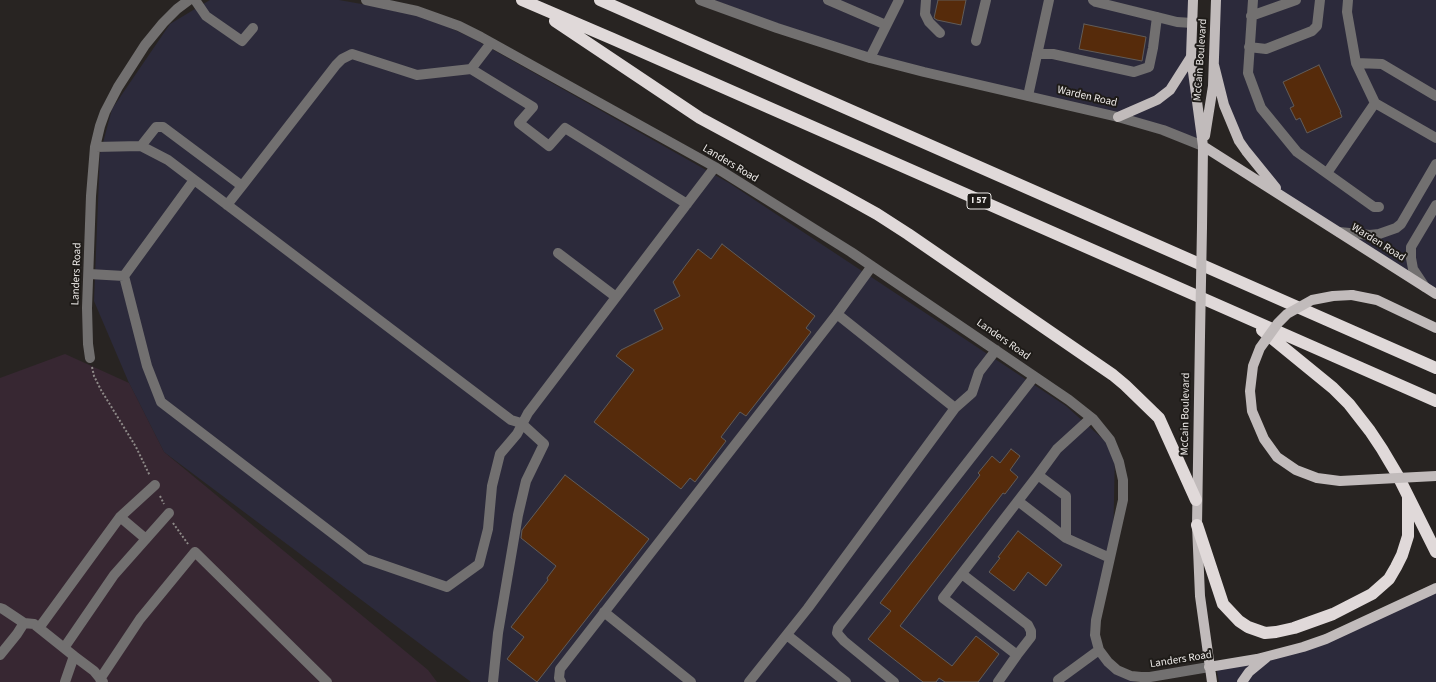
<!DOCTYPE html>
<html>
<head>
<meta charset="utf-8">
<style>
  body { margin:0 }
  canvas { display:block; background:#282422 }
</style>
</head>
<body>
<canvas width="1436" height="682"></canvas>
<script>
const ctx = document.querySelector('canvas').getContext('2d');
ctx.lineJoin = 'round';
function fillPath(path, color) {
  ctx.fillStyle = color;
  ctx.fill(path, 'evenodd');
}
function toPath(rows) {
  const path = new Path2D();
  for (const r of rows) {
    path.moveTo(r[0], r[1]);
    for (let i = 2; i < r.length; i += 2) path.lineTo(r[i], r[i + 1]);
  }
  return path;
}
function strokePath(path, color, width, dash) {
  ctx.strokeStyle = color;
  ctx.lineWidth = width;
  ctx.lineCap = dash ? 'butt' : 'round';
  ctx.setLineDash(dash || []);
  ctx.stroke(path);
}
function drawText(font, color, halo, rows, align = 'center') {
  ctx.font = font + ' "Source Sans 3",sans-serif';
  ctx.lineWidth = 4;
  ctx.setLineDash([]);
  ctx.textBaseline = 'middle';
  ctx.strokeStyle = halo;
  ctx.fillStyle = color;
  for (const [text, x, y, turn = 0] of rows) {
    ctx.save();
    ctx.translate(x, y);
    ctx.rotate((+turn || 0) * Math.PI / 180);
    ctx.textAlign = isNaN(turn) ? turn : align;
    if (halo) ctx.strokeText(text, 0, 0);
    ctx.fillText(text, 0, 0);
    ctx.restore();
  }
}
fillPath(toPath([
  [210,0,339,0,423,15,474,39,729,183,1066,406,1115,450,1113,547,1090,632,1112,671,1136,682,471,682,164,452,129,383,94,301,100,154,112,109,170,24],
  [714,0,1193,0,1193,8,1203,146,1028,96,837,48],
  [1216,0,1436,0,1436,294,1282,196,1239,141,1213,86],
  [1436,588,1436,682,1219,682,1216,666,1326,639]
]), '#2c2a3b');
fillPath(toPath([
  [65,354,129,383,164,452,428,670,437,682,0,682,0,378]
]), '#372732');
const building = toPath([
  [938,0,966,0,961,25,937,20,934,18,938,0],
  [1084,24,1146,37,1142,61,1079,49,1084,24],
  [1319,65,1341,112,1340,112,1342,117,1307,133,1300,118,1296,120,1290,108,1294,106,1283,82,1319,65],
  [722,244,815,316,806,328,811,332,786,365,746,416,740,412,721,437,726,441,695,482,690,478,681,489,594,422,634,370,616,356,621,350,663,329,654,310,680,296,673,282,698,249,711,259,722,244],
  [1011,449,1020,456,1010,470,1018,477,1005,494,1003,493,900,626,952,666,976,636,999,654,978,682,945,682,939,678,936,682,923,682,868,639,891,611,880,603,980,475,978,473,992,456,1000,463,1011,449],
  [565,475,649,539,537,682,507,659,524,637,511,627,548,580,547,578,556,566,521,538,522,530,565,475],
  [1018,531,1062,565,1046,586,1028,572,1014,591,989,572,1000,558,998,557,1018,531]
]);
fillPath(building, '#562b0b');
strokePath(building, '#615c59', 1);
strokePath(toPath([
  [92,367,94,376,101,390,136,447,150,476],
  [160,496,164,504],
  [173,523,188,544]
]), '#8e8a88', 2, [2, 2]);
strokePath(toPath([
  [195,0,206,16,242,41,253,28],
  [366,0,417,11,459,26,481,37,715,167,851,252,1069,400,1093,419,1110,440,1119,462,1123,480,1123,500,1096,620,1095,635,1099,650,1108,662,1117,670,1131,676,1141,677,1150,677,1209,667],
  [700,0,777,28,870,58,924,72,1118,117,1163,130,1203,146],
  [828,0,886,25],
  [926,0,925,14,929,22,940,33],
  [1093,0,1096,2,1157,17,1177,22,1192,23],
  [1253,0,1248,73,1261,108,1297,152,1374,207,1379,207],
  [1348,0,1347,12,1356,63,1375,103,1436,138],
  [1251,16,1296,0],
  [976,41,986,0],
  [1249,47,1266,49,1312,31,1317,26,1320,0],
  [1037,54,1053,54,1134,72,1149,67,1153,48,1157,17],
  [870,58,899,0],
  [1356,63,1382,64,1436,96],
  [471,69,533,107,519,123,549,146,565,128,687,204],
  [1028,96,1049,0],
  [141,146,156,127,163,127,242,186,336,65,342,59,352,54,417,75,471,69,491,43],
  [95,147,141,146,168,160,511,420,521,423,544,444,526,481,518,515,498,633,493,682],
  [1327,173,1375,103],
  [227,205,242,186],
  [1339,232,1370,235,1379,234,1396,228,1401,224,1436,164],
  [558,253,616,297],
  [89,274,124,276,194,180],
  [124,276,147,366,161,402,366,559,447,587,479,564,488,529,492,486,500,454,517,434,528,413,715,167],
  [1425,287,1413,269,1411,258,1411,247,1436,205],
  [837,314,955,408],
  [90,358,88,344,87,308,91,196,95,147,100,126,105,112,118,87,145,45,163,23,177,9,189,0],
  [1091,418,1057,449,1038,475,1066,496,1066,538,1110,558],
  [1018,501,1066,538],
  [120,517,146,539],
  [962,574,1028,625,1031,631,1031,637,1017,655],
  [0,608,3,609,24,623],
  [604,612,691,682],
  [39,628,120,517,155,485],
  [787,635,846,682],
  [64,648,114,575,169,513],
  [0,655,17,634,24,623,34,624,74,656,65,682],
  [74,656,94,671,103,682],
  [100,679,140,619,195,552,327,682],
  [1058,680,1099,650],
  [561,682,559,678,560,669,837,314,872,266],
  [749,682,808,608,955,408,972,393,979,372,996,350],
  [894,682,844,641,837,633,838,628,1034,377],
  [998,682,1017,655,943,598,1038,475]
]), '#727070', 10);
strokePath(toPath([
  [1193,0,1191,57,1203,146,1202,227],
  [1214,65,1224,105,1239,141,1246,151,1276,188],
  [1118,117,1157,100,1170,90,1191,57],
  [1205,136,1213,86,1216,0],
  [1203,146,1436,294],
  [1352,295,1377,300,1436,328],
  [1200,336,1197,525,1200,596,1212,682],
  [1209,667,1257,659,1303,647,1326,639,1436,588],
  [1242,682,1249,672,1266,658]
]), '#c1bbbb', 10);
strokePath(toPath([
  [522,0,613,39,1436,401],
  [600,0,1436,368],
  [555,21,700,118,841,194,877,214,908,234,1113,375,1125,385,1159,418,1196,500],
  [1262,330,1333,388,1349,404,1370,431,1382,449,1398,476,1436,552],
  [1197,525,1223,604,1239,621,1248,627,1265,633,1276,632,1294,628,1333,614,1372,594,1389,579,1396,567,1402,555,1408,536,1408,496]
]), '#e0d9d9', 12);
strokePath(toPath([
  [1352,295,1333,296,1312,300,1287,314,1278,323,1260,348,1253,366,1250,391,1252,411,1264,439,1277,457,1296,470,1317,478,1340,481,1436,476],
  [1200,336,1202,227]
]), '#c1bbbb', 10);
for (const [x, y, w] of [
  [979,201,24]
]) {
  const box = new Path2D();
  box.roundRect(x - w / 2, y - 8, w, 16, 3);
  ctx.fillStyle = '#1e1b18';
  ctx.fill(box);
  strokePath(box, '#edeae8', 1);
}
drawText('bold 10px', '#edeae8', null, [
  ["I 57",979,201]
]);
drawText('11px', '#edeae8', '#1e1b18', [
  ["McCain Boulevard",1201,60,-86],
  ["Warden Road",1087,97,13],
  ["Landers Road",730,164,31],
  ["Warden Road",1378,243,32],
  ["Landers Road",77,274,-88],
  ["Landers Road",1003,340,35],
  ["McCain Boulevard",1186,414,-89],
  ["Landers Road",1181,660,-9]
]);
</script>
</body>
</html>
